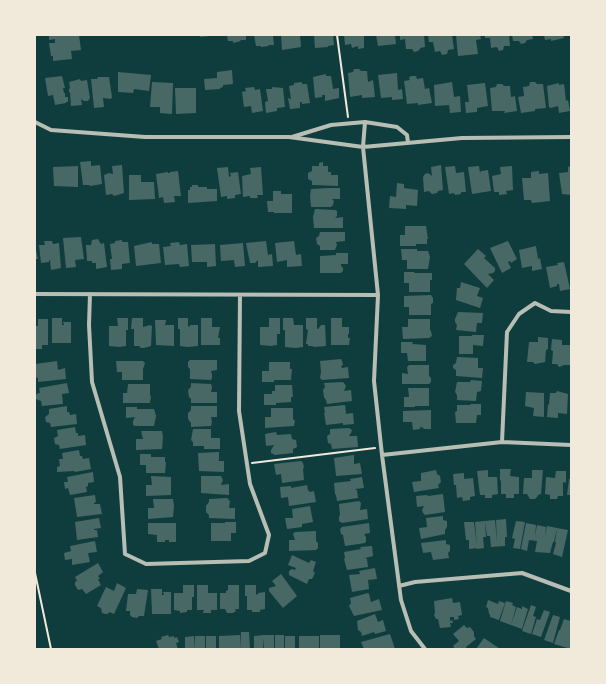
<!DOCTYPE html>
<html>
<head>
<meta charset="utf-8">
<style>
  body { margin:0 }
  #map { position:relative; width:606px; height:684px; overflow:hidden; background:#0f3d3e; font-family:"Noto Sans",sans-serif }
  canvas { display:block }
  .frame { position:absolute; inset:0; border:36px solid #f1e9da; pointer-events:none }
</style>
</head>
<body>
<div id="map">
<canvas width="606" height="684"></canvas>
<div class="frame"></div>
</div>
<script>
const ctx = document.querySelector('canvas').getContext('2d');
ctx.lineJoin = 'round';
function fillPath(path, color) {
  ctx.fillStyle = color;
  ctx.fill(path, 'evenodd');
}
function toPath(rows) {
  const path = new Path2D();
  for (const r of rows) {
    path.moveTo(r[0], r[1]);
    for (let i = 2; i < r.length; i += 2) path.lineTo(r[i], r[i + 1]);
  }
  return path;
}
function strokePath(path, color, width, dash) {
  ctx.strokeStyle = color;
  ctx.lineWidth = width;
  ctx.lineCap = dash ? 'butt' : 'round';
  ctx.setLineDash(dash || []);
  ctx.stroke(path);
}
fillPath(toPath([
  [49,35,79,35,81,50,71,51,72,59,53,61,53,56,51,56,49,43,55,43,55,39,49,40],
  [200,35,210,35,210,36,200,37],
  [227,35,246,35,246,40,240,40,241,41,233,43,233,41,228,41],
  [254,35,273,35,274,45,268,45,269,46,261,47,261,46,256,46],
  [281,35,300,35,301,47,282,50],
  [314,35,333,35,334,45,328,46,328,47,315,48],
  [344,35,364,35,364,48,358,49,358,46,352,48,351,44,345,45],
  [376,35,395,35,396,44,378,46],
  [400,35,424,35,425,47,420,48,420,49,418,51,414,52,412,49,406,49,405,39,400,40],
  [428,35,452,35,454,49,448,50,447,54,442,55,440,51,435,52,433,42,429,42],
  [456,35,480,35,481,39,476,40,478,54,458,56],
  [485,35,509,35,510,46,504,46,503,50,499,51,497,47,491,48,490,38,485,38],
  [512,35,532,35,533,39,527,40,525,43,521,44,519,41,513,41],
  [544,35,563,35,564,38,551,41,551,39,545,40],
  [354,69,359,69,361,71,367,71,368,82,373,80,375,97,362,98,362,95,350,97,348,73,353,72],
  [232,70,233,84,223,85,223,87,220,88,220,89,205,90,204,79,217,78,217,72],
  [118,72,151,75,149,91,134,89,133,93,118,92],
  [397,73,398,90,402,89,403,99,392,100,392,97,381,98,378,75],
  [326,74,326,76,331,76,333,89,339,88,339,98,325,101,325,95,322,95,322,97,315,98,313,77],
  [62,76,65,88,63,88,64,93,65,93,65,97,68,97,68,102,66,102,66,103,55,105,53,95,48,96,45,78],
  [411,76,416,76,417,79,423,78,425,89,429,88,432,103,418,105,418,103,407,104,404,81,410,80,409,78],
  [98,77,109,77,112,97,111,99,103,98,104,107,94,108,91,79,97,79],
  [80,79,81,81,87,80,90,98,88,101,84,101,81,99,82,105,71,106,70,92,69,92,69,89,70,88,69,82],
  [152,82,173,83,172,114,160,113,160,107,150,107],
  [302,82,302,84,307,84,310,103,302,104,302,102,300,102,300,108,290,109,288,98,291,99,289,86,294,85,294,83],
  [452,82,454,97,460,96,461,112,450,113,449,105,435,106,434,85],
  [530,82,535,82,537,84,543,84,546,108,535,109,535,111,521,113,518,97,524,96,523,87,529,86],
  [485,83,488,106,477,108,477,112,466,113,465,102,469,102,467,85],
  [559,83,559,85,564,84,566,101,568,100,570,111,559,113,558,106,551,108,549,107,547,86],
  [497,84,502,84,504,86,510,86,511,97,515,96,517,111,504,113,505,111,492,111,490,88,496,87],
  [254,87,255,90,260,89,263,111,252,113,251,106,244,107,242,92,246,91,245,88],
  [272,87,283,88,285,107,277,108,277,111,266,113,265,102,268,101,266,89,272,89],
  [175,88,196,88,196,113,176,114],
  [91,161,91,166,100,165,102,184,90,186,89,185,83,185,80,162],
  [323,162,323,166,328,166,328,172,331,172,331,175,338,175,338,186,312,185,312,181,308,179,308,173,312,171,312,166,319,166,319,163],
  [122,165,124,193,114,196,112,194,106,195,104,175,109,173,113,174,112,166],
  [441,165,443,190,438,191,437,193,432,194,429,191,424,192,423,177,425,174,428,173,432,176,431,167],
  [78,166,78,187,54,186,53,167],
  [455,166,456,173,464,172,466,192,461,192,461,194,455,195,454,193,449,194,445,167],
  [479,166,480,173,481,171,488,170,491,191,472,194,468,167],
  [512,166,513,190,506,191,507,194,499,195,499,192,494,192,492,176,501,174,500,167],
  [571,166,571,195,562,194,559,173,568,172,568,167],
  [228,167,229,177,231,176,230,173,238,172,241,194,235,195,235,198,227,199,227,196,221,197,217,168],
  [261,167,263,195,257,195,258,198,250,198,250,196,243,197,242,176,251,174,250,168],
  [178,171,181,196,174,196,175,202,164,203,163,197,159,198,156,174,168,172,168,173,170,173,170,172],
  [539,171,539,174,548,173,550,201,532,203,531,200,524,200,522,178,531,178,531,172],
  [129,175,141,175,141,182,154,182,155,199,129,200],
  [397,183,404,184,404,188,418,190,417,206,406,205,406,209,389,208,390,196,396,197],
  [192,185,198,185,198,187,207,187,207,189,217,189,217,201,188,203,188,190,190,190,190,187,192,187],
  [329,188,340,188,340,199,332,199,334,201,333,205,331,207,311,207,310,196,311,189],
  [273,191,281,191,281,194,292,194,292,213,274,213,274,212,268,212,267,201,273,201],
  [315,209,335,210,337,211,337,216,335,218,343,217,343,228,314,228,313,217],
  [405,226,426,226,428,239,427,239,427,244,416,244,416,246,400,246,400,235,405,235],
  [320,232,345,232,345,241,336,242,337,245,335,250,320,250,320,246,317,244,316,238,319,236],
  [81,237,84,259,75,260,76,267,66,268,63,238],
  [98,239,101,244,104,243,107,267,96,269,96,263,92,263,92,261,87,261,86,245,91,245,92,240],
  [122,240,122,242,128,242,130,263,122,264,122,269,111,270,110,259,112,259,110,244,115,243,115,241],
  [44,241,52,241,53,244,59,243,61,268,51,270,50,260,49,260,49,262,41,263,39,245,45,245],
  [266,241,268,255,272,254,273,266,258,267,258,260,255,263,250,263,246,243],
  [294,241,296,255,301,254,302,266,287,267,287,260,277,262,275,243],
  [508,241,517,259,511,263,510,261,508,262,511,268,502,273,490,248],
  [152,242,152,244,159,244,161,263,136,266,134,246],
  [179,242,180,245,187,244,189,266,180,267,179,264,165,265,163,247,171,246,170,243],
  [243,243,245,266,235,267,234,260,221,261,220,245],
  [215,244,216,266,207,267,207,262,192,262,191,245],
  [35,245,38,259,35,259],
  [536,246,538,259,540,258,542,269,532,271,532,266,522,268,519,250],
  [401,249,417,249,417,251,428,251,430,257,428,269,407,269,407,260,402,260],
  [478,249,486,256,484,258,495,268,495,271,493,273,488,274,494,280,487,288,464,264],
  [336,253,348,253,348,264,341,264,341,266,343,268,343,271,341,273,320,273,320,256,336,255],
  [564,262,570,289,560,291,559,284,557,284,557,286,550,288,546,267,558,265,557,263],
  [404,272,414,272,415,273,432,273,432,280,430,280,430,292,409,292,409,283,404,283],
  [461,282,480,288,477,296,483,298,480,308,456,300,457,288,460,288],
  [431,295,433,298,433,303,431,304,431,315,409,315,409,307,404,307,404,296],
  [458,312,483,313,482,323,477,323,476,332,456,330,457,325,455,322,455,319],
  [52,318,62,318,62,325,64,325,63,322,71,322,71,343,52,343],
  [117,318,128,318,128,330,126,330,126,346,119,347,109,346,109,326,118,326],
  [132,318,143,318,143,327,150,325,152,326,151,346,144,348,141,348,139,346,134,346,134,329,131,329],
  [178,318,188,318,188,326,190,327,190,325,198,325,198,346,187,347,180,346,180,329,178,329],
  [201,318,212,318,212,327,220,327,218,338,220,338,220,345,201,345],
  [269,318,280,318,280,334,277,334,277,345,271,346,260,345,260,327,269,327],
  [283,318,293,318,294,325,303,325,303,347,296,348,285,347,285,330,283,330],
  [306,318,317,318,317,329,318,329,321,325,325,325,326,346,314,347,312,346,308,346,308,344,306,344,308,330,306,329],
  [331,318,342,318,342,327,349,327,349,334,348,334,348,338,350,338,349,345,331,345],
  [38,319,48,319,48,345,42,345,42,349,35,349,35,326,38,326],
  [408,319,430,319,430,330,431,331,432,336,429,338,403,339,402,327,408,327],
  [155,320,166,320,165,326,166,325,174,325,174,346,156,345],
  [472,335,484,335,483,346,473,345,473,354,459,354,459,336,472,336],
  [538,337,548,338,548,349,546,350,545,362,535,364,533,362,527,362,529,342,538,342],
  [552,339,562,340,562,345,571,345,570,365,564,365,562,366,559,367,557,364,552,364,553,351,551,350],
  [401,342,413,342,412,344,426,345,426,361,408,361,407,353,401,353],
  [457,357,478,358,478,368,483,368,482,378,456,376,456,370,453,368,453,365,456,363],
  [341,359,342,361,343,365,341,366,342,368,348,367,349,378,322,380,320,378,321,372,320,361],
  [190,360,217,360,217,370,211,371,212,374,212,378,211,380,190,379,190,369,188,367,188,362],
  [57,361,58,370,65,368,66,379,38,382,38,378,35,377,35,364],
  [116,361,143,361,145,363,143,369,143,380,122,380,122,372,117,372],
  [269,362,290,362,290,369,292,369,291,380,274,380,274,382,262,382,262,371,269,371],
  [409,365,429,365,429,376,431,378,431,382,429,384,402,384,402,373,408,374,407,367],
  [471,380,482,381,481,391,477,392,476,401,457,400,457,395,455,392,457,382,470,382],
  [343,382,346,386,344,391,351,390,352,401,327,404,326,400,324,397,323,390,325,387,324,383],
  [67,383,69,393,62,394,63,404,42,406,41,401,36,399,36,395,38,393,40,393,39,388],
  [191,383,211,384,212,387,211,392,217,392,217,403,191,403,191,399,189,397,188,390,191,387],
  [128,384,150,384,150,395,151,396,150,403,123,403,123,393,127,393],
  [275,385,292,385,293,397,291,397,291,402,276,403,276,405,264,405,264,394,272,394,272,391,275,391],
  [408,388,429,388,429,406,415,406,415,407,404,407,404,397,409,397],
  [557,391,568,394,567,414,558,413,558,418,547,417,548,404,549,405,550,393,556,393],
  [526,392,544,393,544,417,533,416,534,408,525,406],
  [471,404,481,404,481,415,477,415,476,423,456,423,455,412,457,411,457,405,470,405],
  [345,405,346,413,345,414,353,413,354,424,343,425,343,423,326,425,324,413,325,413,324,407],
  [67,406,67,412,69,412,70,415,76,414,77,424,51,427,50,423,46,422,45,417,49,414,49,409],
  [191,406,217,406,217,417,211,417,212,422,211,426,191,427,191,423,188,419,188,413,191,410],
  [126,407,137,407,137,409,154,409,156,416,154,426,135,426,133,425,133,421,135,417,126,418],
  [271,408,293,408,293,419,295,421,294,426,265,428,265,417,271,417],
  [431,410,431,429,423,429,424,428,420,427,420,429,413,430,412,422,403,422,403,411],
  [75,427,76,433,78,433,78,436,85,435,86,445,60,449,59,445,55,444,54,438,58,436,57,430],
  [349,428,352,430,351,433,349,436,344,436,357,436,358,447,332,449,331,444,328,443,327,436,330,434,330,429],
  [193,429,211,429,211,438,220,438,220,449,204,449,204,446,193,446,193,442,191,440],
  [141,431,162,431,163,437,162,449,136,450,136,439,143,439],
  [276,432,277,435,291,434,292,439,296,440,297,447,293,449,293,453,275,455,271,453,271,450,274,445,266,446,265,434],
  [79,450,80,456,82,456,83,459,89,458,91,469,75,472,74,471,57,472,57,467,60,466,59,459,63,459,62,453],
  [219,452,219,460,218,461,224,461,224,472,199,471,198,453],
  [140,454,151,454,151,457,165,457,165,462,166,462,165,473,146,473,146,465,140,465],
  [354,455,354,464,360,463,362,474,336,476,334,458],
  [301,461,303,463,304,467,303,469,304,480,282,483,281,474,276,475,274,464],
  [500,469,511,469,510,476,519,477,519,494,514,494,514,498,506,498,506,494,501,494,501,480,500,481],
  [436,470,437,474,440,476,441,482,438,485,439,488,414,492,412,482,421,481,421,473],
  [488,470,488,477,497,477,498,494,492,495,492,498,485,498,485,495,480,495,477,471],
  [532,470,543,470,541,494,538,495,537,497,535,499,530,499,527,494,523,494,524,478,532,478],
  [556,471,566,471,566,483,563,482,563,496,558,496,557,499,550,499,550,495,545,494,546,477,555,478],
  [93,472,94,482,88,483,88,486,86,487,87,492,70,495,68,488,65,489,64,482,68,482,67,477],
  [464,473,464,479,473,478,475,496,470,497,470,500,463,501,462,497,457,498,456,485,454,485,453,474],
  [151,476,171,477,171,495,146,496,146,485,152,485],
  [201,476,221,476,223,480,221,485,229,484,229,495,201,493],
  [362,477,364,488,355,489,356,490,357,490,358,498,337,501,336,495,335,494,334,483,351,481,350,479],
  [569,479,571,479,571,495,567,495],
  [307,485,308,490,310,492,314,491,316,502,289,506,288,497,281,498,280,487,291,486,291,488],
  [443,494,445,512,425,515,423,513,422,510,424,506,417,507,416,496,427,495,428,496],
  [95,495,96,502,94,503,94,504,100,504,102,514,77,517,74,498],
  [227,498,230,501,229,508,235,508,235,519,209,518,209,515,206,512,206,506,209,502,209,499],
  [153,499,173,499,174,506,173,517,148,519,148,508,154,508],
  [359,501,361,503,360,510,367,509,368,519,342,523,339,521,339,517,340,515,339,504],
  [310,506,313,522,302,524,302,527,287,529,285,518,293,518,292,509],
  [443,516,443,520,447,521,447,527,445,530,445,534,421,539,419,528,427,527,426,518],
  [99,518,101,528,94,529,94,530,97,530,98,537,77,540,75,522],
  [506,519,507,537,505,537,505,546,491,547,490,536,487,536,485,521,495,520,497,542,496,520],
  [485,521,486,537,483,537,484,548,477,549,475,522],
  [516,521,525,522,520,549,513,548,515,539,512,538],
  [225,522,236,522,236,533,227,533,231,533,231,541,211,541,211,523,225,523],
  [464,522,474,522,477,548,469,549,469,540,466,540],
  [148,523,176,523,176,542,169,542,169,540,165,540,165,542,157,542,157,535,148,534],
  [369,523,370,533,364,534,366,537,366,541,365,543,345,546,343,535,341,534,340,529,342,527],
  [526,523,536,525,535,536,537,525,546,527,545,536,547,526,557,528,554,542,553,542,550,553,535,552,537,541,529,540,527,551,521,549],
  [557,528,568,530,562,557,553,554,556,543,555,542],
  [316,531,316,541,318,543,318,548,316,550,289,551,289,540,295,540,293,534,295,532],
  [446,540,446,544,450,545,450,551,448,553,449,558,433,560,431,552,423,553,421,543],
  [95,541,97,552,88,553,90,562,72,565,72,559,65,560,64,553,71,551,70,546],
  [372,546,373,556,365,558,367,559,368,567,347,570,344,559,345,558,344,552,361,549,360,547],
  [292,555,309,563,311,560,316,562,313,571,315,573,312,579,309,579,307,584,289,575,289,571,292,569,295,570,296,568,288,565],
  [98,563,103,572,98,576,100,579,98,579,101,585,86,594,82,589,78,590,75,585,75,582,77,581,75,577],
  [375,568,377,579,368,580,369,589,352,592,349,575,360,574,359,571],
  [281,574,297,596,283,608,269,591,269,588,276,586,272,581],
  [117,583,126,588,114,614,109,612,108,614,106,614,102,613,101,608,97,606,106,587,114,591],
  [183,585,194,585,194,597,192,597,192,610,187,610,187,612,180,613,180,611,174,610,174,593,183,593],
  [197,585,208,585,208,593,217,593,217,610,211,610,211,613,203,613,204,610,197,610],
  [228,585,239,585,239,609,235,609,236,611,233,613,227,613,225,609,220,609,220,593,226,593,226,591,228,590],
  [245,585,256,585,256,594,258,595,258,593,265,592,265,609,260,610,260,612,252,612,252,610,247,610,247,596,245,596],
  [137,589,148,590,144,616,139,616,137,618,132,617,130,615,130,611,126,611,128,594,136,594],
  [151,589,162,589,162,595,164,595,163,592,171,592,171,614,152,614],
  [368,593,369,594,371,602,379,599,382,610,354,616,349,606,351,603,350,598],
  [452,598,453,603,460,602,462,615,458,616,459,619,454,620,454,617,450,617,450,621,452,620,453,623,450,623,451,627,440,628,438,619,436,619,434,615,435,613,434,601],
  [488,600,498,604,499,601,505,603,499,620,490,617,490,614,489,614,488,608,486,607],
  [506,601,513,603,512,605,516,607,511,625,500,621],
  [531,605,536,607,533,616,536,617,531,634,522,631],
  [522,606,528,609,522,629,511,625,517,607,522,609],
  [544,610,550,612,541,637,532,634,537,619,540,620],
  [375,614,378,622,383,620,386,631,375,634,374,632,362,636,361,632,358,630,357,621],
  [553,615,560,617,553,643,544,640],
  [564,619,571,621,571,649,554,644,559,630,560,630],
  [464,625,467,628,470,627,474,632,474,636,476,639,466,647,467,649,455,649,453,646,459,641,453,634],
  [241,632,249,632,250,649,240,649],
  [390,634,395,649,364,649,361,642],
  [168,635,169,637,174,636,174,638,177,637,179,642,176,643,178,649,159,649,156,641,162,639,161,637],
  [240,635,240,649,219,649,219,636],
  [264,635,274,635,274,649,264,649,263,638,263,649,254,649,254,636],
  [275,635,284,635,284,649,275,649],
  [320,635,340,635,340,649,320,649],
  [194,636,195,649,185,649,185,637],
  [195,636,205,636,205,649,195,649],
  [206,636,216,636,216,649,206,649],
  [285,636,295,636,295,649,285,649],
  [299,636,319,636,319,649,299,649],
  [484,638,500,649,476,649]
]), '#486865');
strokePath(toPath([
  [337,35,348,117],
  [252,463,375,448],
  [35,573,51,649]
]), '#f1e9da', 2);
strokePath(toPath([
  [35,122,51,130,145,137,289,137,363,147,462,138,571,137],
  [365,122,363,147,378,295,374,381,382,455,401,600,411,631,425,649],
  [292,137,331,125,365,122,397,127,407,135,408,143],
  [35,294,378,295],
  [90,294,89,325,92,382,120,477,125,554,146,564,249,561,265,553,269,535,250,484,239,411,240,295],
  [502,442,507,332,519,314,535,303,551,311,571,312],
  [382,455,502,442,571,445],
  [399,586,415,582,522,573,571,591]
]), '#b8beb3', 4);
</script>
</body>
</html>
